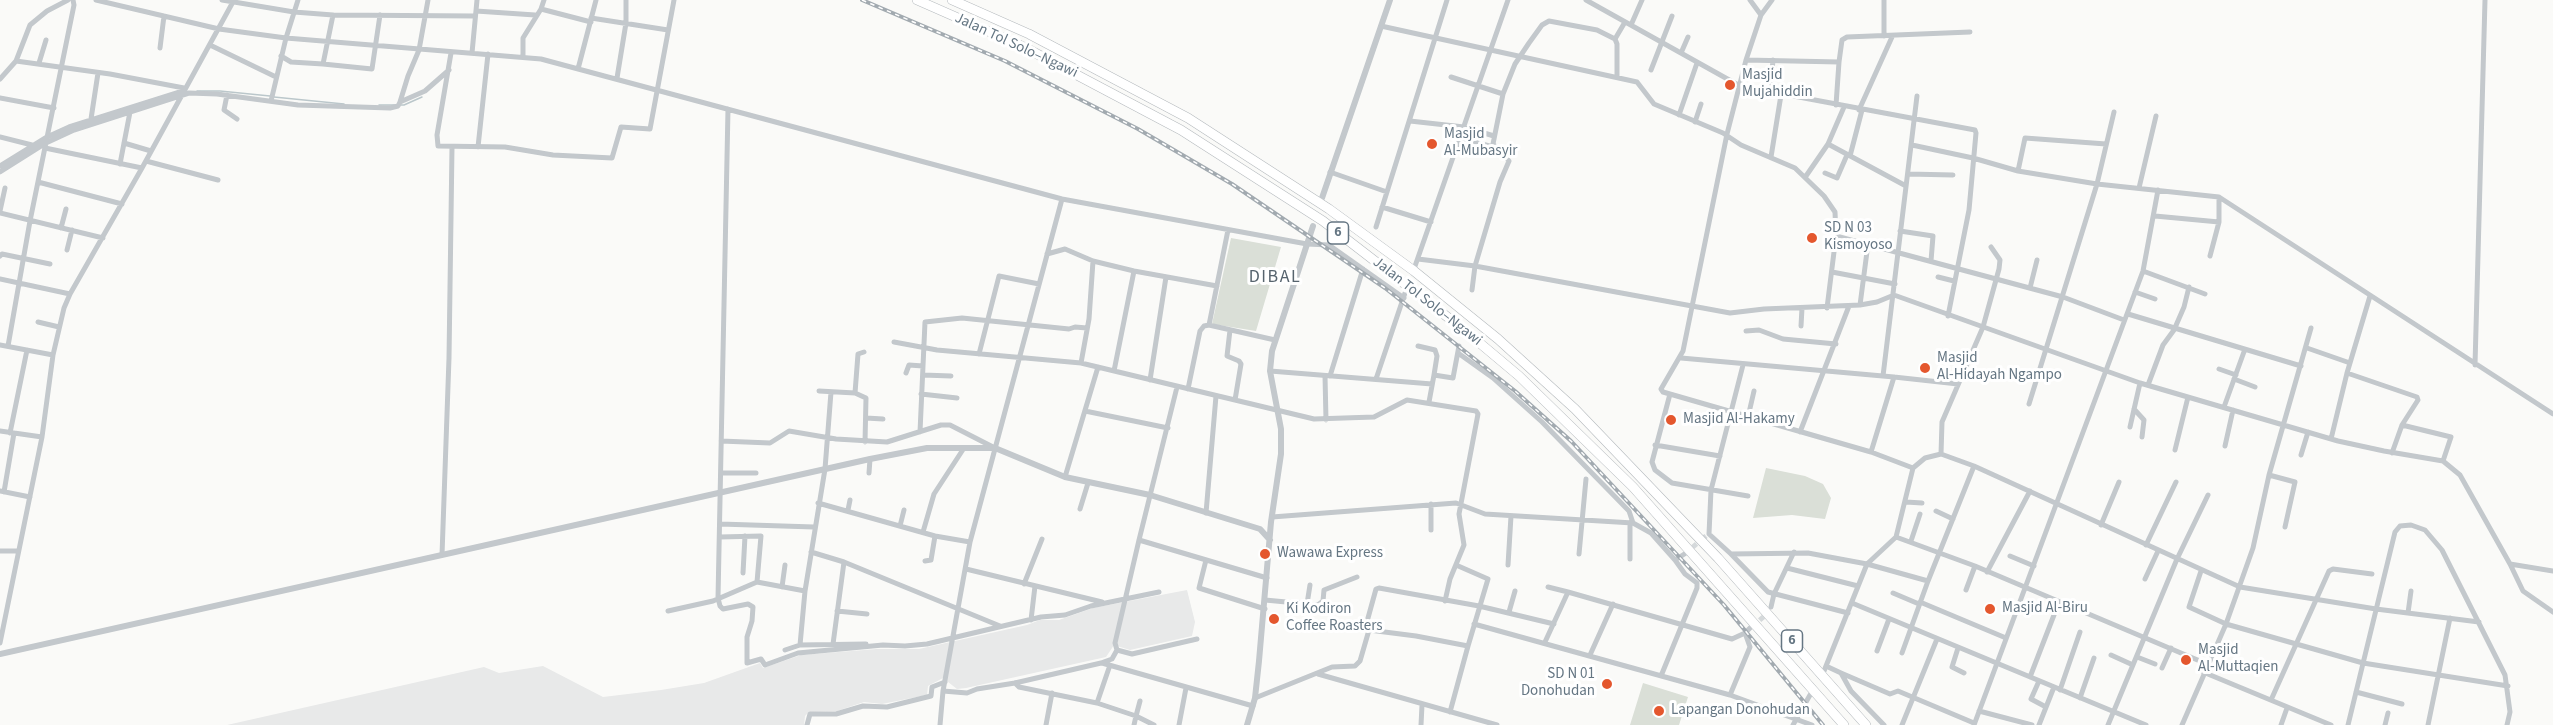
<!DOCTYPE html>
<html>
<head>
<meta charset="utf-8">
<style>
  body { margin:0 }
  canvas { display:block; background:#fafaf8 }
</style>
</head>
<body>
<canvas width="2553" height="725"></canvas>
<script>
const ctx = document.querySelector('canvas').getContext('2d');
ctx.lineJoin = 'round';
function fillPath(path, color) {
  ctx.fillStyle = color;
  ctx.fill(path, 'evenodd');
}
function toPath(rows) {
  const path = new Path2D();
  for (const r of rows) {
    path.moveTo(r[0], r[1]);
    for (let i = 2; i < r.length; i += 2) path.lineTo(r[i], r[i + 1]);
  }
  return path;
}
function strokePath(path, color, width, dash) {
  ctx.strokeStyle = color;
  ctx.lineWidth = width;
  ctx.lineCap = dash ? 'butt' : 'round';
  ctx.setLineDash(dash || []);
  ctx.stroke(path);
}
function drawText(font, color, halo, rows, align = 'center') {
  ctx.font = font + ' "Source Sans 3",sans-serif';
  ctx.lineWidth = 6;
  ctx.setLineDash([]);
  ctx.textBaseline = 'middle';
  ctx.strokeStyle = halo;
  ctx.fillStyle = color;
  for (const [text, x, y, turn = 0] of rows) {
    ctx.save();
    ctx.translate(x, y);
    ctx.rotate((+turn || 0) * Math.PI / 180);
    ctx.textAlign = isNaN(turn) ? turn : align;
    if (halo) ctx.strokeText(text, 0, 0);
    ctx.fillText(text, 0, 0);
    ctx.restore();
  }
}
fillPath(toPath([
  [1187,590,1195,622,1192,636,1130,650,1114,645,1106,657,966,688,957,689,943,678,928,686,927,695,882,704,864,702,837,711,809,712,805,716,804,725,227,725,484,667,499,673,543,666,603,697,661,690,704,683,760,663,763,668,801,655,877,649,919,649,1027,625,1040,620,1059,620,1093,608]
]), '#e8e9e9');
fillPath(toPath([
  [1231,238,1281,247,1256,331,1212,324],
  [1766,468,1805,476,1823,484,1831,498,1825,519,1792,515,1753,518],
  [1643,683,1688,697,1679,725,1630,725]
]), '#dadfd7');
strokePath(toPath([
  [197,91,220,91,270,96],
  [274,97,344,104],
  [379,105,404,105,422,97]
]), '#bbc7cb', 1.5);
strokePath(toPath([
  [1687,552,1706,536],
  [1754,625,1769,612]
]), '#d5d9db', 5, [5, 2.5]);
const motorway = toPath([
  [917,0,1024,47,1181,130,1323,221,1463,329,1519,376,1633,487,1844,725],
  [952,0,1029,34,1188,118,1329,209,1414,271,1498,339,1575,409,1718,558,1866,725]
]);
strokePath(motorway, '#b4b9bd', 10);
strokePath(toPath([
  [96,0,219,29,286,38,541,59,1062,199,1307,244,1329,245,1404,298],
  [222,0,294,12,333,15,475,16],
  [1586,0,1740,86,1975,130,1976,133,1969,210,1948,316],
  [1750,0,1761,15,1772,0],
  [541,9,591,22],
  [476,11,535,15],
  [591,18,668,30],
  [1631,25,1642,0],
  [1381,26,1637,82,1654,104,1723,133,1741,145,1795,168,1824,196,1835,212,1836,236,1827,308],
  [1884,36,1884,0],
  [1615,39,1625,22],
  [210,45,276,77],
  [160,48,164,16],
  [451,53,437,135,438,146,505,147,553,155,612,158,621,127,650,129,674,0],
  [472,53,477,0],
  [1681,53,1688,37],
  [281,56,291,62,323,64,333,15],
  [523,56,523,38,541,9,544,0],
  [1746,60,1761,15],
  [16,61,110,74,184,88],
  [1839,62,1842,40,1847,37,1970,32],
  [39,63,46,40],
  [323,64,372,69,380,15],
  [578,69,596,0],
  [1651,70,1672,16],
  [1451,77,1503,94],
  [617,78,626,23,626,0],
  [0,79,16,61,30,25,47,11,68,0],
  [1770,93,1773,60],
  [227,95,224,110,237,119],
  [0,98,54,108],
  [271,101,286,38,298,0],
  [400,102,408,76,419,50,428,0],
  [728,109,718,598,720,606,723,609,748,604,753,607,752,621,747,637,747,663,761,659,765,665,798,653,883,645,905,646,927,644,1041,617,1065,615,1091,606,1159,592],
  [1859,110,1892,37],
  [1679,115,1697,63],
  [91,119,98,73],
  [1410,121,1464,127,1494,136],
  [1695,122,1701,104],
  [0,137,32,145],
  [1460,138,1493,147],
  [124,143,151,151],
  [1828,144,1906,186],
  [1912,145,1973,158,2018,171,2097,184,2219,197,2553,414],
  [478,147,488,54],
  [45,148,142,168],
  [1850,156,1862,110],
  [1771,157,1781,95],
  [146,161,218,180],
  [120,164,130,112],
  [0,166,47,137,69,127,183,91],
  [2018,171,2025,138,2106,144],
  [0,172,46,143,74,130,189,93,217,94,298,105,390,108,398,106,400,102,425,91,449,70],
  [1330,172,1387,192],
  [1825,173,1837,178,1847,155],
  [1908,174,1953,175],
  [1806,176,1828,144,1844,107],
  [38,182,122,204],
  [2139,188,2156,116],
  [1382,207,1431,222],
  [0,211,5,188],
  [0,213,103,238],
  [2155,216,2219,222],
  [1376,227,1447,0],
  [61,228,66,209],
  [1900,231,1933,236,1931,261],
  [1836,236,2063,297,2124,320],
  [67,250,72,230],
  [1047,254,1065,249,1093,261,1134,271,1217,286],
  [0,256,2,254,50,264],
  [2210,256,2219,222,2219,197],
  [1418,259,1475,266,1730,313,1764,309,1860,305,1877,302,1894,295,2140,383,2338,441,2384,451,2443,461,2460,475,2510,564,2553,571],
  [1414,269,1508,0],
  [2143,271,2205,294],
  [1832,272,1895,284],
  [1938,277,1954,281],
  [0,279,70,294],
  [2030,288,2037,260],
  [1472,290,1475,266,1500,182,1509,161,1493,144,1503,94,1515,64,1529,43,1542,25,1549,21,1597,30,1615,39,1617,44,1617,77],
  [2135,292,2155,299],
  [1860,305,1868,244],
  [2128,314,2301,366],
  [38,322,59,327],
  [1209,325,1228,230],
  [1801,326,1802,308],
  [1230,330,1227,356,1239,361,1241,364,1235,400],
  [1746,331,1759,330,1783,339,1836,344],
  [894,342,937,350,1081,363,1314,419,1374,417,1407,400,1476,411,1478,414,1459,514,1464,545,1450,579,1445,601],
  [0,345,53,355],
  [8,346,30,221,74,5,73,0],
  [1418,346,1435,350,1437,356,1434,375],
  [2307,348,2350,363],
  [864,352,858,354,855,393,866,398,865,442],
  [1458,353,1493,378,1542,422,1629,511,1633,523],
  [979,354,999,276,1039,284],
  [1681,358,1894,377,1958,384],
  [1081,363,1089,319,1093,261],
  [1743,365,1711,490,1709,534,1731,554,1808,553,1867,564,1928,581],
  [2475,365,2485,0],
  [2219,369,2236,375],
  [1114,371,1134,271],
  [1270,371,1432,384],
  [906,373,909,365,923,366],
  [2347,373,2417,397,2418,400,2402,425,2451,437,2443,461],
  [923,375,951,376],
  [1325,376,1326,420],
  [1330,376,1363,269],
  [1883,376,1917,96],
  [1376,379,1405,293],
  [2234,379,2255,387],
  [1150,380,1166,277],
  [2148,385,2163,345,2174,330,2184,307,2189,287],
  [1188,389,1200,331,1204,326,1209,325,1275,340],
  [819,391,855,393],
  [921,394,957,398],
  [1670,394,1652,462,1655,470,1672,483,1748,496],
  [1429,402,1434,375,1453,378,1459,346],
  [2029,404,2097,184,2114,112],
  [2224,407,2245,349],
  [2134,409,2144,420,2142,437],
  [1085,411,1168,428],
  [1748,417,1754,391],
  [866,418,883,419],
  [2130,427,2140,383],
  [0,431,42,437],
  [920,432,925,322,962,318,1069,329,1075,327,1087,328],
  [1800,432,1849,306],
  [10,433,27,350],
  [2331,439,2347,373,2370,296],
  [721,441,770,443,789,431,836,439,887,442,941,425,950,425,995,448],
  [1655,445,1720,456],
  [2225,446,2233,410],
  [2175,450,2188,397],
  [1871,452,1894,377],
  [2392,453,2402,425],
  [1941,454,1942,422,1983,327,1999,269,2000,260,1991,247],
  [2301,455,2308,432],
  [1913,468,1925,458,1941,454,1974,466,2240,587,2376,609,2479,622],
  [721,473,756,473],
  [869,473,870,459],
  [2269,475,2295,482,2285,527],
  [1065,477,1098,367],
  [0,491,30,497],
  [4,492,14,433],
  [1906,502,1922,503],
  [818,503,935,536,970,542],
  [1080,509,1088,483],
  [848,510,850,500],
  [1936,511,1953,519],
  [1206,513,1216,396],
  [1272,517,1456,503,1485,514,1633,523,1651,533,1675,560,1686,553],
  [1630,523,1630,559],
  [720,524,814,527],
  [2101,525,2119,482],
  [900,526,904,510],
  [1431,530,1431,504],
  [923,532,934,494,964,448],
  [1896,537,1975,566,2207,664],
  [1139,540,1267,578],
  [1911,541,1920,514],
  [2146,545,2176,482],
  [0,551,18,551],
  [811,552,844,562,1000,626],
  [1579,554,1586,479],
  [1731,554,1768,592,1848,613],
  [442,555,449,358,452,147],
  [2010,556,2034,566],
  [1206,560,1199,588,1265,609],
  [925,561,931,560,935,536],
  [2510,564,2523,591,2553,612],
  [1508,565,1511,516],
  [1787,568,1858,586],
  [966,569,1102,602],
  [2201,571,2189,607,2226,624,2363,663,2508,686],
  [1987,572,2030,491],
  [743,573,745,536],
  [2145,579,2158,551],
  [757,582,805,591],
  [1024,584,1042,539],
  [782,587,785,565],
  [1548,587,1568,592],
  [1966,590,1975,566],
  [1893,593,1919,604],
  [1265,600,1318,605,1323,601,1324,590,1357,577],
  [1920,602,2006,638],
  [1852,603,2146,725],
  [1307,604,1310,585],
  [1771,607,1774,594,1794,552],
  [668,611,713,601,757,582,761,536,720,537],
  [837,611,867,614],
  [1509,612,1515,591],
  [2408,613,2411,591],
  [1368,618,1376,589,1379,588,1479,606,1554,624],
  [1031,620,1035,586],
  [1474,624,1730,695,1812,725],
  [1545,642,1568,592,1732,639,1745,633,1752,626],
  [0,643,42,437,53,355,64,308,70,294,142,168,234,0],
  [833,644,844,562],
  [800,645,805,591,825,469,831,392],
  [1958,648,1952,667,1964,673],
  [785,650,800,645,866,644],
  [1117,650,1115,643,1139,540,1177,387],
  [1877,651,1889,619],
  [1902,653,1928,581,1974,466],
  [1590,655,1613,604],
  [2111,655,2133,665],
  [2137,657,2155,664],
  [1102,663,1253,706],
  [1826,666,1841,673,1851,691,1884,725],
  [2162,668,2171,648],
  [1824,671,1867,564,1896,537,1913,468,1871,452,1663,392,1661,389,1683,351,1727,134,1746,60,1839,62,1836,105],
  [2203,672,2331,725],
  [1841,673,1890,694,1898,691,1974,723],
  [1318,674,1497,725],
  [1661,676,1697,588,1697,583,1685,574,1675,560],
  [2030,677,2059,602],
  [2039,681,2031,699,2046,707],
  [1015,683,1019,687,1097,703,1136,716,1134,725],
  [2060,690,2080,632],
  [943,691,967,693,977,689,1015,683,1101,663,1112,659,1117,650,1132,654,1197,639],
  [2356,692,2402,704],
  [1730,695,1750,647,1745,633],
  [1255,698,1332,667,1355,666,1360,661,1369,630,1416,636,1468,646,1488,579,1456,565],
  [2080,698,2094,658],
  [2271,700,2329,571,2333,569,2372,574],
  [1140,701,1136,716,1154,725],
  [1097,703,1110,665],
  [1979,711,2032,725],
  [1450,712,1468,646],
  [807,725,810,714,836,714,863,706,887,707,931,696,932,687,945,682],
  [940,725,943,691,970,542,1062,199],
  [1046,725,1052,693],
  [1179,725,1186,688],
  [1421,725,1422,705],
  [1793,725,1810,695],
  [1902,725,1937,639],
  [1974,725,2143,271,2158,190],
  [2039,725,2054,687],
  [2108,725,2177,559,2208,495],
  [2182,725,2226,624,2253,548,2269,475,2311,328],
  [2281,725,2287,708],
  [2348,725,2395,532,2400,526,2411,525,2425,530,2442,550,2505,675,2510,712,2507,725],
  [2385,725,2388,713],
  [2428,725,2450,618]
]), '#c3c8cc', 5);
strokePath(toPath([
  [1322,198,1390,0],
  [0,654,870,459,927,448,995,448,1065,477,1150,495,1260,529,1270,540],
  [1247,725,1255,698,1259,661,1271,522,1281,454,1281,429,1270,371,1272,351,1313,226]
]), '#c3c8cc', 6);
strokePath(motorway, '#fff', 9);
const rail = toPath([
  [862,0,1005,61,1138,129,1232,184,1385,288,1515,391,1571,441,1724,605,1823,725]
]);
strokePath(rail, '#a2aab0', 4);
strokePath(rail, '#fff', 1.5, [4.5]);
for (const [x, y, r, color] of [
  [1730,85,6,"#e4572e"],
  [1432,144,6,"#e4572e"],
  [1812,238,6,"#e4572e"],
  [1925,368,6,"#e4572e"],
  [1671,420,6,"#e4572e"],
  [1265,554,6,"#e4572e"],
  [1990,609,6,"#e4572e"],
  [1274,619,6,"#e4572e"],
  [2186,660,6,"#e4572e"],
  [1607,684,6,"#e4572e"],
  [1659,711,6,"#e4572e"]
]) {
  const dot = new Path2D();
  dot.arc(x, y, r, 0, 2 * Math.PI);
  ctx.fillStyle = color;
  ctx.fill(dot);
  strokePath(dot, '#fff', 2);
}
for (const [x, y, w] of [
  [1338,233,21],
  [1792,641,21]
]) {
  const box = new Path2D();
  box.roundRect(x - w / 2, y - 11, w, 22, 4.5);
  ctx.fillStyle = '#fff';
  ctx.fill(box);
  strokePath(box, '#657683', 1.5);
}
drawText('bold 14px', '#657683', null, [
  ["6",1338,233],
  ["6",1792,641]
]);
drawText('15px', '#657683', '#fff', [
  ["Jalan Tol Solo–Ngawi",1016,46,25],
  ["Jalan Tol Solo–Ngawi",1427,302,38]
]);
drawText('15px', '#657683', '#fff', [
  ["Masjid",1742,76],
  ["Mujahiddin",1742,93],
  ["Masjid",1444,135],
  ["Al-Mubasyir",1444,152],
  ["SD N 03",1824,229],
  ["Kismoyoso",1824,246],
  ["Masjid",1937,359],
  ["Al-Hidayah Ngampo",1937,376],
  ["Masjid Al-Hakamy",1683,420],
  ["Wawawa Express",1277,554],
  ["Masjid Al-Biru",2002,609],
  ["Ki Kodiron",1286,610],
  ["Coffee Roasters",1286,627],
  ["Masjid",2198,651],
  ["Al-Muttaqien",2198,668],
  ["SD N 01",1595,675,"right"],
  ["Donohudan",1595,692,"right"],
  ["Lapangan Donohudan",1671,711]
], 'left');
ctx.letterSpacing = '1.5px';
drawText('18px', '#57646e', '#fff', [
  ["DIBAL",1275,278]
]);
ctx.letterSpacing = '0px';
</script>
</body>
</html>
